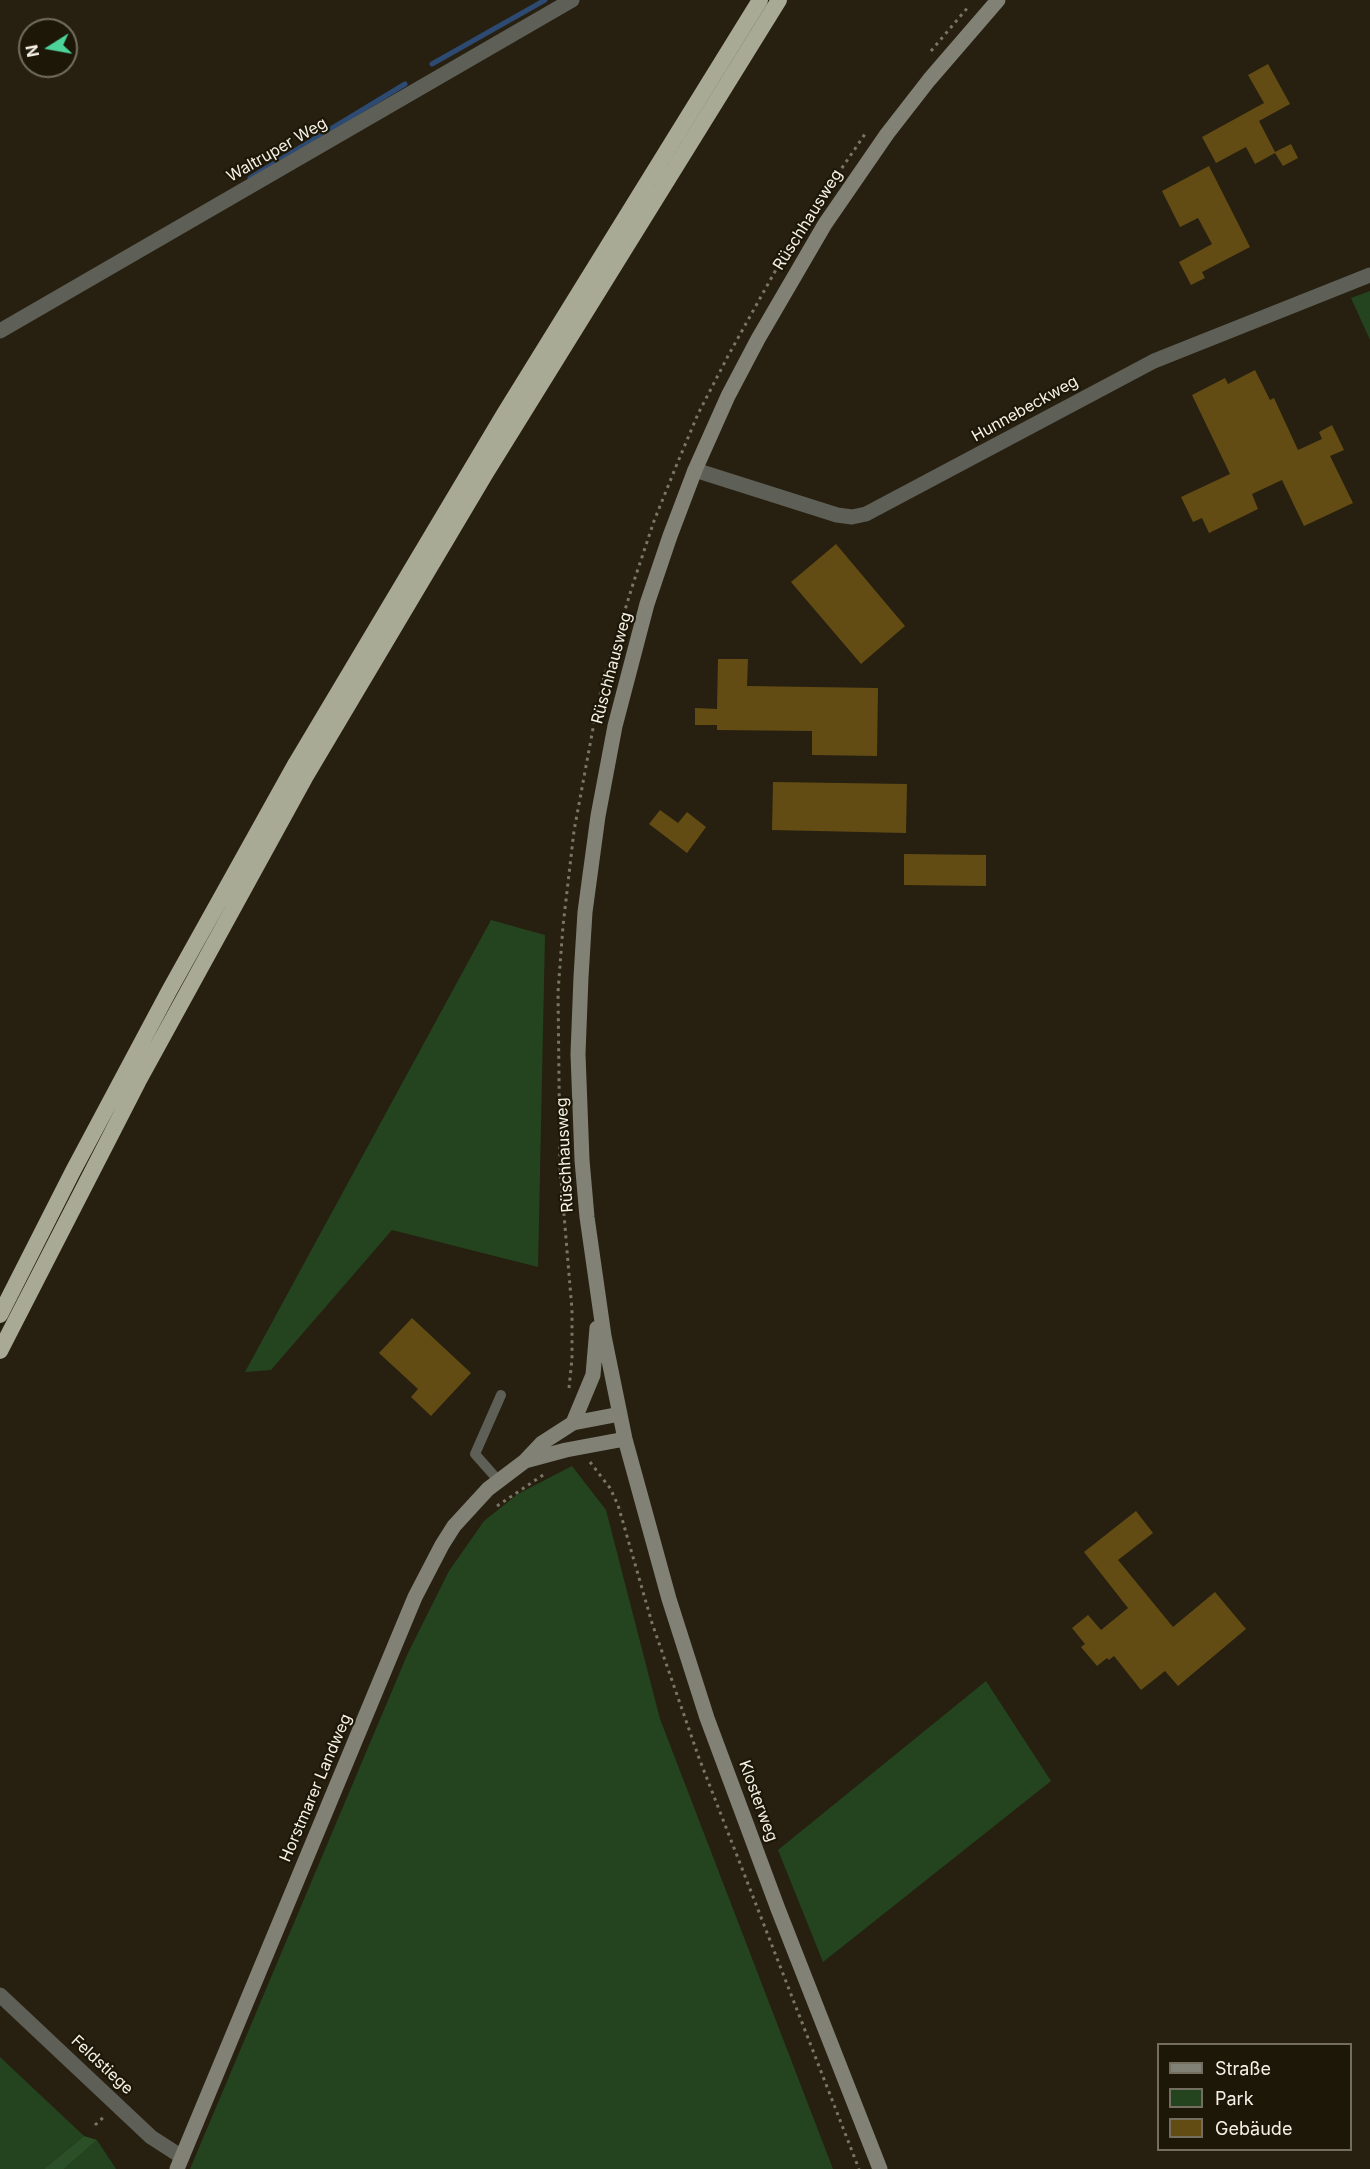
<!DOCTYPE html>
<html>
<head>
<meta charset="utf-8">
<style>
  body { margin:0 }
  #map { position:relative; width:1370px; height:2169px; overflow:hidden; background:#272010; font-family:Inter,sans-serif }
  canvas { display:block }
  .legend { position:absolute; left:1157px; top:2043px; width:195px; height:108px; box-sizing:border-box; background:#1d1707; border:2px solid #736e60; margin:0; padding:8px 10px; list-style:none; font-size:18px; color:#f5f1e6 }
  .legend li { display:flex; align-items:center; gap:12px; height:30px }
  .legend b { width:30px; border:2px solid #736e60 }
  .north { position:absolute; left:18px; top:18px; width:60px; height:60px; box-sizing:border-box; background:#1d1707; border:2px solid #736e60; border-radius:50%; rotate:259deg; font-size:16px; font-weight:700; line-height:24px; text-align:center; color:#f5f1e6 }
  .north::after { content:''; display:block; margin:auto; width:21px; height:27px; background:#4cd49b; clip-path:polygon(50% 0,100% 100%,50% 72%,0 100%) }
</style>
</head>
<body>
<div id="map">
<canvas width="1370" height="2169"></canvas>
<ul class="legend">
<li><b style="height:8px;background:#818275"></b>Straße</li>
<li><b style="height:16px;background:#23441e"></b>Park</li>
<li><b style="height:16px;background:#624c14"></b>Gebäude</li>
</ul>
<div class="north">N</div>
</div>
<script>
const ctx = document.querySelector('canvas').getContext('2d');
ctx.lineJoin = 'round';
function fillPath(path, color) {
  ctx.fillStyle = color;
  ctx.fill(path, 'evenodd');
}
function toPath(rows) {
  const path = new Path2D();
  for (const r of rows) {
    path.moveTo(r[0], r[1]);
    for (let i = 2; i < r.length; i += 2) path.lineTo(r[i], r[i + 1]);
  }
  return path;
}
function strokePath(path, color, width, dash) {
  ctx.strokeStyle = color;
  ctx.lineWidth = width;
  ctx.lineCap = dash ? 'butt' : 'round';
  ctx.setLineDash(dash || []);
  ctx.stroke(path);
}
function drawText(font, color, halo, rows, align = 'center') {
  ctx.font = font + ' Inter,sans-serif';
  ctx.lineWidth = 4.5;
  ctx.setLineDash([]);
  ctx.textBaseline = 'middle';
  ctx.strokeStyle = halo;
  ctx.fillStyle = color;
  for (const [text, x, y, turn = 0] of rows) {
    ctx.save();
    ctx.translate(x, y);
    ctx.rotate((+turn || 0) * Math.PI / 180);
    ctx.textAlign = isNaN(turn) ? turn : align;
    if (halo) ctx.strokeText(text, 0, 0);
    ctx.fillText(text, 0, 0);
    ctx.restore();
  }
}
fillPath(toPath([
  [1370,291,1370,340,1351,298],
  [491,920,545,935,538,1267,392,1230,271,1370,245,1372],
  [572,1466,606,1510,660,1719,833,2169,190,2169,408,1653,449,1571,484,1521,518,1494],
  [986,1681,1051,1781,823,1962,778,1850],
  [0,2057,84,2136,44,2169,0,2169],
  [97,2140,116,2169,64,2169]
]), '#23441e');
fillPath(toPath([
  [84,2136,97,2140,64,2169,44,2169]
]), '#2b4f26');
strokePath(toPath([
  [432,64,545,0],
  [250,178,405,84]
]), '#2d4a73', 5);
fillPath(toPath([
  [1268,64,1290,104,1259,121,1275,152,1291,144,1298,158,1283,166,1275,153,1255,164,1246,147,1216,163,1202,137,1264,103,1248,75],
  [1209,166,1250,247,1202,272,1205,278,1191,285,1179,262,1212,244,1198,218,1180,227,1162,191],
  [1255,370,1270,400,1274,398,1298,450,1322,439,1319,432,1332,425,1344,450,1330,456,1353,503,1304,526,1282,480,1252,494,1258,509,1209,533,1202,518,1193,522,1181,497,1230,474,1192,395,1225,378,1228,384],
  [836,544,905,626,861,664,791,582],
  [718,659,748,659,747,686,878,688,877,756,812,755,812,731,717,730,717,725,695,725,695,708,717,709],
  [773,782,907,784,906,833,772,830],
  [660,810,678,823,687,812,706,827,687,853,649,824],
  [904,854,986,855,986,886,904,885],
  [412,1318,471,1373,431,1416,411,1397,418,1389,379,1353],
  [1136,1511,1153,1533,1118,1560,1173,1627,1215,1592,1246,1629,1178,1686,1165,1671,1141,1690,1114,1656,1109,1660,1107,1658,1097,1666,1081,1647,1085,1644,1072,1628,1088,1615,1101,1630,1128,1608,1084,1552]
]), '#624c14');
strokePath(toPath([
  [931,51,969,6],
  [825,193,865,134],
  [569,1388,572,1359,572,1310,560,1167,558,992,563,926,574,831,594,723,603,681,633,584,654,521,677,464,698,414,728,356,778,266,805,223],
  [590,1462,610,1488,618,1505,652,1623,699,1758,859,2169],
  [497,1506,546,1473],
  [95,2125,105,2116]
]), '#7b7567', 3, [3, 4.5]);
strokePath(toPath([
  [498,1480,475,1454,501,1395]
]), '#5e5f57', 10);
strokePath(toPath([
  [0,331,572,0],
  [695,470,837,515,852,517,866,514,1154,361,1370,275],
  [0,1995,151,2137,182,2157]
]), '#5e5f57', 15);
strokePath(toPath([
  [573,1423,593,1375,597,1328],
  [525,1461,566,1450,625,1439],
  [177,2169,415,1597,442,1545,454,1526,488,1489,525,1461,542,1443,573,1423,620,1414],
  [880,2169,778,1909,707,1718,669,1599,625,1439,604,1336,587,1217,582,1160,578,1054,581,977,585,912,598,816,615,726,647,604,670,536,695,470,728,396,758,339,825,224,887,134,929,80,998,0]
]), '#818275', 15);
strokePath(toPath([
  [0,1315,73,1171,169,991,296,763,504,414,760,0],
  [0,1351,138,1082,306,776,486,473,779,0]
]), '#a8aa96', 16);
drawText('16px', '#f5f1e6', '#1d1707', [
  ["Waltruper Weg",277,150,-30],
  ["Rüschhausweg",808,220,-58],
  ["Hunnebeckweg",1025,409,-29],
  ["Rüschhausweg",612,668,-75],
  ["Rüschhausweg",565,1155,-93],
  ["Horstmarer Landweg",316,1788,-67],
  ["Klosterweg",758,1801,70],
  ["Feldstiege",102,2065,43]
]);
</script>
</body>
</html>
